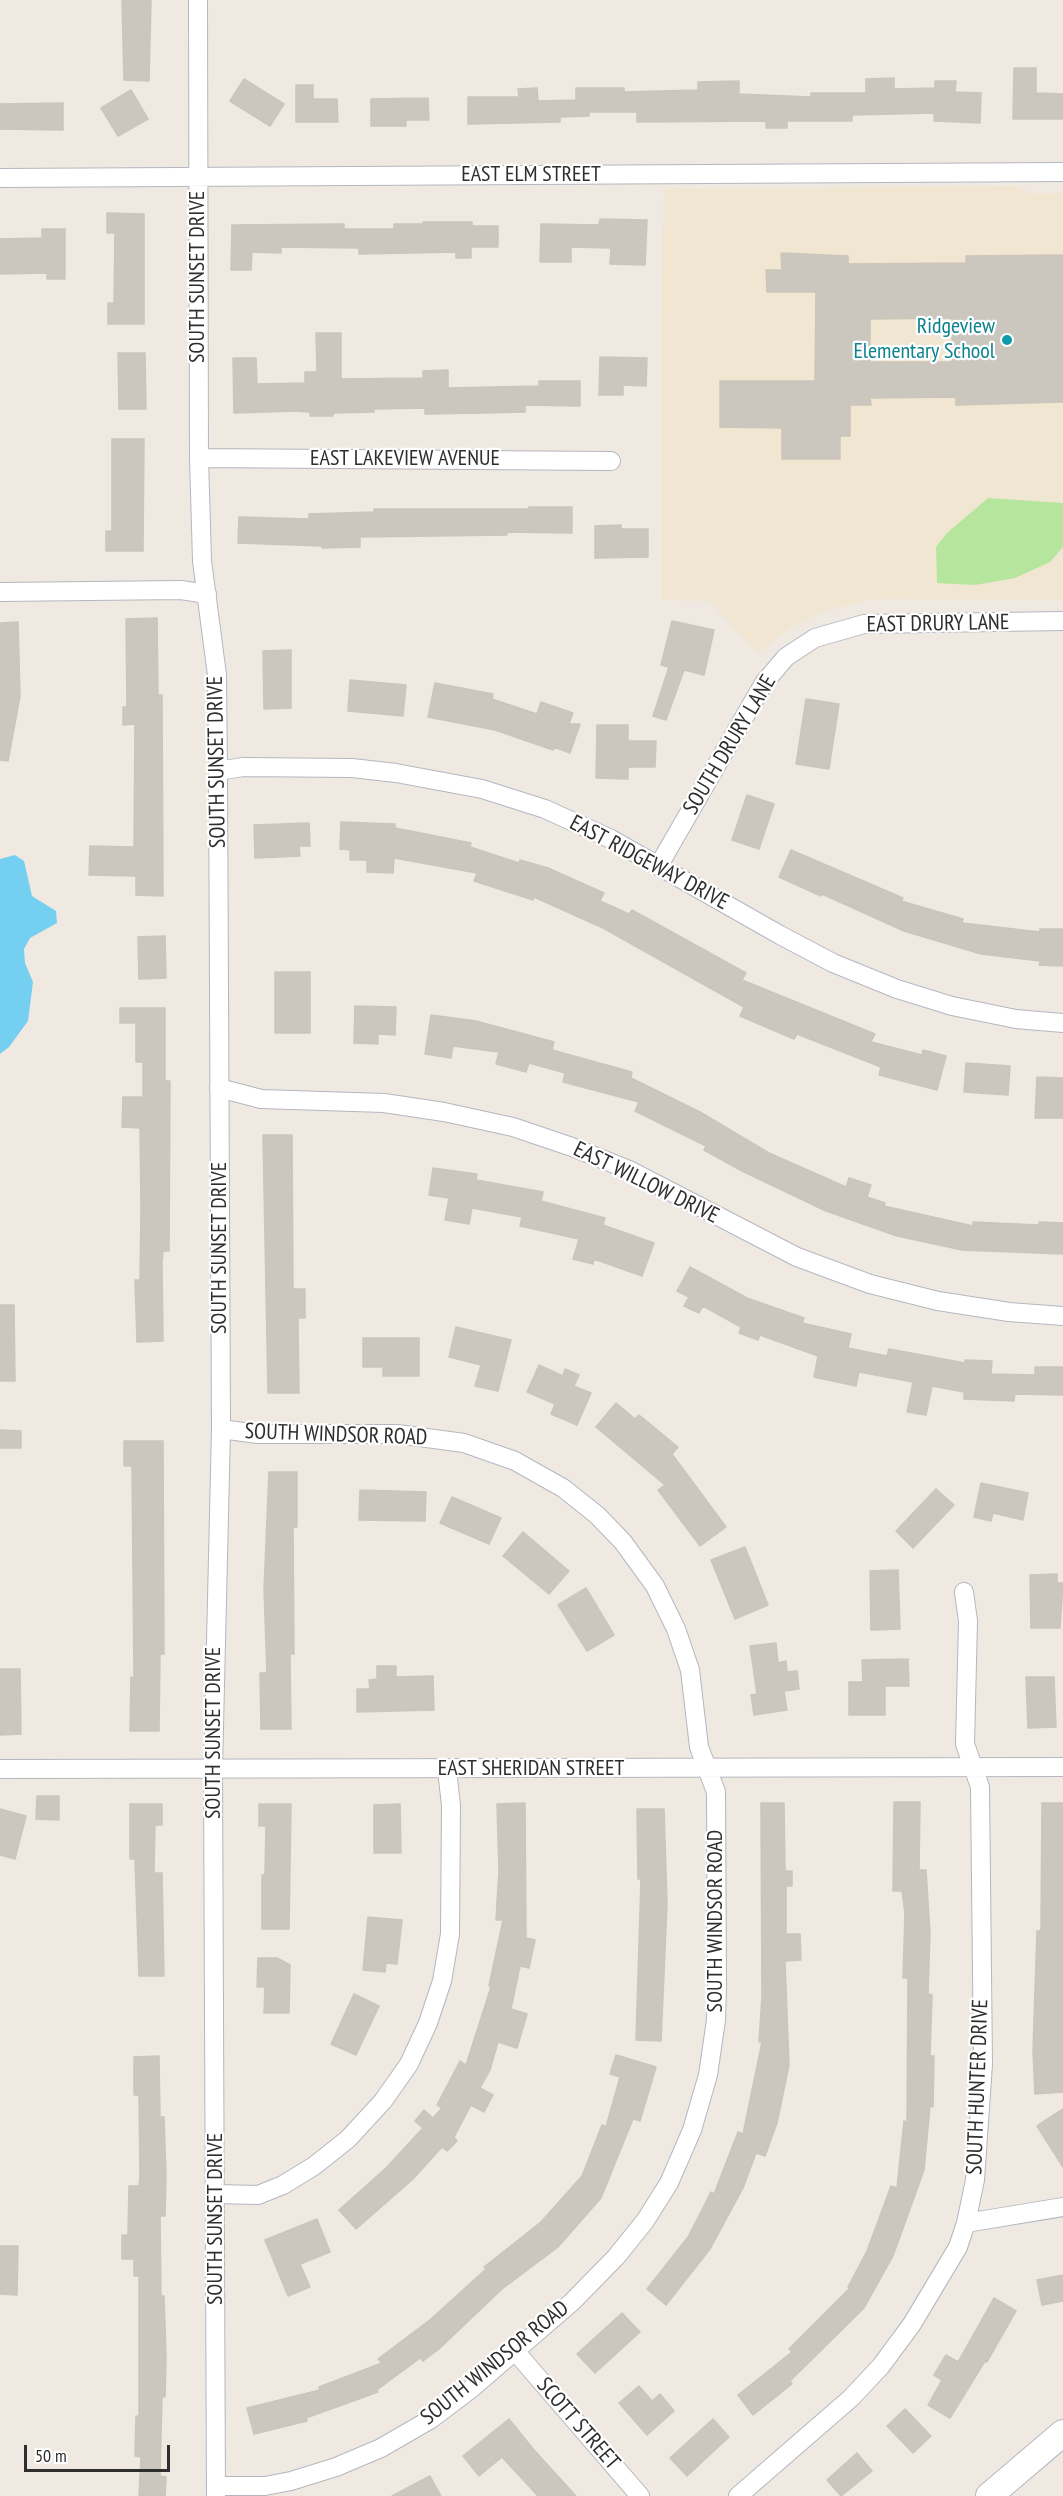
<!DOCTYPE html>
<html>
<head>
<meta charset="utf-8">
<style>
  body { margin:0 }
  #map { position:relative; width:1063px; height:2496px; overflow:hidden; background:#efe9e1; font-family:"PT Sans Narrow",sans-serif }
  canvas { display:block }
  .scale { position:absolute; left:24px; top:2445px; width:146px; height:27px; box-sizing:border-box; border:3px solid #2e2e2e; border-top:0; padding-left:8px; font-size:18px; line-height:21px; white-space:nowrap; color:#2e2e2e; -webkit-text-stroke:4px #fff; paint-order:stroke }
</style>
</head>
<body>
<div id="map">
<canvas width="1063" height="2496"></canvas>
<div class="scale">50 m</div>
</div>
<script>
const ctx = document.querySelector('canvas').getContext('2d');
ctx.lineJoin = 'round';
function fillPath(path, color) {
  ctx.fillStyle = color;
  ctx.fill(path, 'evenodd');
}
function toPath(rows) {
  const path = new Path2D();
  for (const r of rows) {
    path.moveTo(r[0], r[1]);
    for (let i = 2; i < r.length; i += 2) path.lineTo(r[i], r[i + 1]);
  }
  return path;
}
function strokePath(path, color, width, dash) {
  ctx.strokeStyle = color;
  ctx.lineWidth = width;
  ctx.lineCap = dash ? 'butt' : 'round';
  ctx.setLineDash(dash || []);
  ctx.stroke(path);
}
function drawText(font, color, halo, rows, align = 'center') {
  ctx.font = font + ' "PT Sans Narrow",sans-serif';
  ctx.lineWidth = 4.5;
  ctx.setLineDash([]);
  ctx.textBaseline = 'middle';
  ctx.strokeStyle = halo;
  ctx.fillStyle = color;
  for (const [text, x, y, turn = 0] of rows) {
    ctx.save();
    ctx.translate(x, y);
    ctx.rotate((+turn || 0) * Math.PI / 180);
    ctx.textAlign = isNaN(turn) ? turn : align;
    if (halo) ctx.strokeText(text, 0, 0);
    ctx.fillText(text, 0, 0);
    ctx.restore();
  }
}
fillPath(toPath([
  [1015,186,1035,194,1063,193,1063,600,873,599,822,612,793,626,758,652,709,601,661,600,661,318,664,189]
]), '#f0e6d1');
fillPath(toPath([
  [988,498,1063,503,1063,547,1050,562,1015,578,975,585,937,583,936,547,947,533]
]), '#b6e59e');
fillPath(toPath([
  [15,855,24,861,32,896,56,911,57,923,30,938,24,949,25,963,33,982,28,1021,9,1047,0,1054,0,859]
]), '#75cff0');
const building = toPath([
  [122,0,151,0,149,81,124,80,122,0],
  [1014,68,1036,68,1036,93,1063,94,1063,119,1013,119,1014,68],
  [894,78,894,89,935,88,935,81,956,81,955,92,981,93,980,123,934,121,934,113,852,115,852,121,787,121,787,128,766,128,766,121,637,122,637,112,589,112,589,116,560,117,560,122,468,124,468,97,519,97,518,89,537,88,538,101,576,100,576,88,624,88,624,92,698,90,698,82,739,81,739,94,811,97,811,93,866,93,866,79,894,78],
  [244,79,284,104,270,126,230,101,244,79],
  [296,85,313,85,313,99,337,99,338,122,296,122,296,85],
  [131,90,148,119,118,136,101,108,131,90],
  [428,98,429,120,406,120,406,126,371,126,371,99,428,98],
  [63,103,63,130,0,129,0,104,63,103],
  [107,213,144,214,144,324,108,324,108,303,114,303,115,233,107,233,107,213],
  [600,219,647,220,645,265,610,264,611,248,571,247,571,262,540,262,541,224,599,225,600,219],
  [423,222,472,222,472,226,498,226,498,247,471,247,471,258,456,258,456,252,359,254,359,248,281,247,281,253,252,252,251,270,231,270,232,225,344,224,344,229,394,229,394,224,423,224,423,222],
  [42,229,65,229,65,279,47,279,47,273,0,274,0,239,42,238,42,229],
  [781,253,848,256,848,264,966,263,966,256,1063,255,1063,402,956,405,956,397,870,398,871,405,850,405,850,436,840,436,840,459,782,459,782,428,720,427,720,381,815,381,816,292,767,292,766,270,782,270,781,253],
  [952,318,952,362,870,362,870,319,952,318],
  [316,333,341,333,341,379,423,378,423,371,448,370,448,388,539,386,539,381,580,381,580,406,525,405,525,412,482,413,425,414,425,408,374,409,374,412,333,413,333,416,310,416,310,412,295,411,234,413,233,358,256,358,257,384,305,383,305,372,317,372,316,333],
  [118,353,145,353,146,409,119,409,118,353],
  [600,357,647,358,646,386,623,385,623,395,599,395,600,357],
  [112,439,144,439,143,551,106,551,106,531,112,531,112,439],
  [529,507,572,507,572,533,507,532,507,535,360,537,360,547,322,548,322,546,238,543,239,517,309,519,309,514,374,512,374,509,529,509,529,507],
  [621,525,621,529,648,529,648,557,595,558,595,526,621,525],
  [157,618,158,695,162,695,163,896,136,895,136,876,89,875,90,846,134,847,135,724,123,725,123,707,127,707,126,619,157,618],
  [672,621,714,630,704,675,684,670,666,720,653,716,669,667,661,665,672,621],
  [18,622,20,696,8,761,0,760,0,623,18,622],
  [291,650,291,708,264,709,263,651,291,650],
  [350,680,406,685,403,716,348,711,350,680],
  [435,683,493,694,492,699,537,714,541,702,573,713,569,724,580,724,570,753,554,747,553,750,495,730,428,717,435,683],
  [806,699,839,704,829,769,796,764,806,699],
  [597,725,628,725,628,741,656,741,655,767,628,767,628,779,596,778,597,725],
  [747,795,774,804,759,849,732,840,747,795],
  [341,822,395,824,395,828,471,843,470,847,519,863,520,860,548,868,604,893,600,901,629,914,632,910,746,973,742,980,875,1034,871,1042,922,1055,923,1050,946,1056,937,1090,879,1075,881,1067,797,1034,794,1039,740,1016,744,1007,603,928,534,897,533,900,474,881,477,873,394,858,393,873,367,872,367,860,350,860,350,850,340,849,341,822],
  [309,823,310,846,299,846,300,856,255,858,254,825,309,823],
  [791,850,903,898,901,901,963,919,962,923,1040,932,1040,929,1063,929,1063,966,1039,965,1040,961,981,954,904,931,822,894,821,896,779,877,791,850],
  [165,936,166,978,139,979,138,937,165,936],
  [275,972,310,972,310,1033,275,1033,275,972],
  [355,1006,396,1007,395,1035,378,1034,378,1044,354,1043,355,1006],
  [120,1008,165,1008,165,1081,170,1081,169,1251,163,1251,162,1263,163,1341,137,1342,135,1280,140,1280,141,1209,140,1128,122,1127,123,1097,143,1097,143,1062,136,1062,136,1023,120,1023,120,1008],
  [431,1015,476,1021,554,1042,552,1050,632,1072,631,1078,700,1112,769,1153,846,1187,849,1178,871,1185,867,1197,885,1203,884,1206,973,1226,973,1222,1039,1225,1039,1222,1063,1223,1063,1254,962,1250,897,1236,826,1211,742,1171,704,1150,706,1146,635,1111,639,1102,563,1082,565,1073,529,1063,526,1072,496,1064,499,1052,453,1046,451,1058,425,1054,431,1015],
  [966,1063,1010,1066,1008,1095,964,1092,966,1063],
  [1037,1077,1063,1078,1063,1118,1035,1118,1037,1077],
  [263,1135,292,1135,293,1289,305,1289,305,1318,298,1318,299,1393,268,1393,263,1135],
  [433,1168,477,1174,476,1180,543,1192,541,1201,605,1218,603,1225,654,1243,642,1276,594,1259,593,1264,573,1259,579,1239,520,1226,522,1217,472,1208,469,1224,445,1220,449,1198,429,1195,433,1168],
  [690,1267,747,1298,804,1318,802,1323,851,1334,848,1348,887,1356,889,1349,965,1363,965,1360,992,1361,991,1374,1035,1375,1035,1367,1063,1367,1063,1395,1015,1394,1014,1401,964,1399,964,1392,932,1386,926,1415,907,1412,913,1382,859,1372,856,1386,814,1377,818,1356,760,1335,758,1340,739,1333,741,1327,703,1306,699,1313,684,1306,689,1297,677,1291,690,1267],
  [0,1305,14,1305,15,1381,0,1381,0,1305],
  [456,1327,511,1340,498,1391,475,1386,481,1365,449,1357,456,1327],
  [363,1338,419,1338,419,1376,383,1376,383,1367,363,1367,363,1338],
  [539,1365,563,1376,565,1369,579,1375,574,1386,591,1393,577,1425,551,1414,555,1404,527,1392,539,1365],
  [616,1403,635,1419,639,1415,678,1447,672,1454,726,1527,700,1546,658,1490,665,1485,596,1427,616,1403],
  [0,1430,21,1431,21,1448,0,1448,0,1430],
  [124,1441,163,1441,164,1654,160,1654,159,1731,130,1731,131,1677,134,1678,132,1466,124,1466,124,1441],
  [269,1472,297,1472,297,1527,293,1527,294,1654,290,1654,291,1729,261,1729,260,1673,267,1673,264,1589,269,1472],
  [981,1483,1028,1493,1023,1520,993,1513,991,1521,974,1517,981,1483],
  [936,1489,954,1505,913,1548,896,1531,936,1489],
  [360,1490,426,1492,425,1521,359,1520,360,1490],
  [452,1497,501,1518,489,1544,440,1523,452,1497],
  [523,1532,569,1571,549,1594,503,1556,523,1532],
  [745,1547,768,1605,735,1619,711,1560,745,1547],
  [898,1570,900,1629,871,1630,870,1571,898,1570],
  [1057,1574,1057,1583,1063,1583,1060,1628,1031,1628,1030,1575,1057,1574],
  [586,1588,614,1635,587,1651,558,1605,586,1588],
  [776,1643,778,1663,786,1661,787,1672,797,1671,799,1689,784,1691,787,1710,754,1715,751,1695,757,1694,750,1646,776,1643],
  [908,1659,909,1686,885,1686,885,1715,849,1715,849,1682,863,1682,862,1660,908,1659],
  [377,1666,396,1666,396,1677,433,1676,434,1710,357,1712,357,1689,370,1689,369,1680,377,1679,377,1666],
  [0,1669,20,1669,21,1734,0,1735,0,1669],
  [1026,1677,1054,1677,1056,1727,1028,1728,1026,1677],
  [37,1796,59,1796,59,1820,36,1819,37,1796],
  [894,1802,920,1802,919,1870,926,1870,930,1933,928,1994,932,1995,930,2056,934,2056,933,2107,930,2106,924,2170,893,2256,864,2308,790,2381,792,2384,753,2415,738,2395,792,2352,789,2349,850,2288,848,2287,867,2251,891,2186,897,2188,904,2121,907,2122,908,1978,903,1978,905,1913,902,1891,893,1891,894,1802],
  [525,1803,526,1938,535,1940,529,1968,520,1966,511,2009,527,2014,517,2048,498,2042,490,2070,480,2088,493,2095,484,2112,471,2105,454,2137,457,2141,447,2151,442,2147,413,2179,356,2229,339,2210,386,2168,423,2128,415,2121,424,2110,433,2118,442,2108,437,2105,460,2061,466,2065,491,1987,489,1986,503,1920,496,1920,499,1870,497,1804,525,1803],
  [761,1803,784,1803,785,1871,792,1871,792,1886,786,1886,786,1934,800,1934,801,1960,785,1961,789,2065,777,2123,765,2156,756,2153,743,2188,710,2249,666,2305,647,2289,688,2237,711,2192,714,2194,738,2132,743,2134,762,2042,759,2042,762,1996,761,1803],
  [1042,1803,1063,1803,1063,2092,1035,2094,1033,2051,1037,1931,1041,1931,1042,1803],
  [130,1804,162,1804,162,1825,155,1825,154,1873,162,1873,164,1976,139,1976,135,1859,130,1859,130,1804],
  [259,1804,291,1804,289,1929,262,1929,262,1875,265,1875,266,1826,259,1826,259,1804],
  [400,1804,401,1853,374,1853,374,1805,400,1804],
  [0,1809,26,1816,15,1859,0,1855,0,1809],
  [637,1809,664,1809,667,1904,661,2041,636,2040,641,1879,638,1879,637,1809],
  [368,1917,402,1920,397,1964,386,1963,385,1972,363,1970,368,1917],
  [258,1958,277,1958,290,1965,289,2013,264,2013,265,1987,257,1987,258,1958],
  [354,1994,379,2006,356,2055,331,2044,354,1994],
  [616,2055,656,2067,640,2121,633,2119,601,2198,558,2247,502,2289,439,2349,423,2361,420,2358,377,2390,378,2392,306,2418,307,2421,254,2434,247,2408,320,2390,319,2387,382,2363,378,2359,431,2319,486,2269,484,2267,541,2222,582,2176,602,2125,606,2127,620,2077,610,2074,616,2055],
  [159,2056,160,2117,164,2117,166,2177,165,2216,160,2216,161,2296,164,2296,166,2356,165,2397,162,2396,160,2476,166,2477,165,2496,139,2496,141,2457,135,2456,136,2416,139,2417,139,2276,134,2276,134,2259,122,2259,122,2235,128,2235,129,2186,139,2186,140,2176,139,2095,134,2095,134,2057,159,2056],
  [1063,2109,1063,2167,1037,2126,1063,2109],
  [317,2219,330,2252,300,2264,310,2287,288,2296,265,2240,317,2219],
  [0,2246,18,2246,17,2295,0,2294,0,2246],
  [1063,2275,1063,2301,1042,2305,1037,2280,1063,2275],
  [994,2298,1016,2311,987,2362,985,2361,950,2418,928,2405,942,2380,934,2375,946,2355,958,2362,994,2298],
  [622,2313,640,2332,595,2373,577,2354,622,2313],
  [639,2386,652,2401,660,2394,674,2411,647,2435,619,2403,639,2386],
  [905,2409,931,2436,913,2453,887,2426,905,2409],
  [509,2419,534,2450,576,2496,538,2496,502,2457,479,2476,463,2456,509,2419],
  [713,2419,729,2437,687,2476,670,2458,713,2419],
  [857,2453,872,2471,841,2496,827,2480,857,2453],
  [430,2476,441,2496,392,2496,430,2476]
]);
fillPath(building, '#cbc7bf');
strokePath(building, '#cbc5ba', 1.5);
const street = toPath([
  [198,0,199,458,202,561,217,675,218,771,221,1429,213,1770,216,2496],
  [0,178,1063,172],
  [199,458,611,461],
  [0,592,181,590,207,594],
  [218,771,243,767,352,768,396,773,482,789,545,809,611,839,780,935,833,963,897,989,952,1006,1016,1019,1063,1023],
  [659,865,764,683,786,657,815,638,864,624,1063,621],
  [219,1088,261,1099,384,1103,444,1112,513,1127,572,1147,629,1170,797,1257,870,1284,938,1301,1009,1312,1063,1316],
  [0,1769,1063,1767],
  [216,2194,258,2195,283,2185,314,2166,348,2139,383,2101,409,2064,428,2023,442,1981,450,1934,451,1805,447,1770],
  [966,2223,1063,2207],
  [515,2351,640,2496],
  [216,2486,265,2486,291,2481,336,2467,381,2448,431,2419,472,2388,572,2302,616,2257,645,2221,669,2183,692,2130,708,2075,716,2020,717,1988,716,1792,699,1747,690,1670,676,1629,655,1586,623,1542,597,1515,563,1488,515,1461,464,1443,397,1434,258,1434,221,1429],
  [738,2496,851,2398,881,2366,912,2324,958,2247,966,2223,975,2180,983,2064,980,1787,965,1744,968,1621,964,1592]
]);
const secondary = toPath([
  [989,2496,1063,2433]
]);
strokePath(street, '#b4b7c1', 20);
strokePath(secondary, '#b4b7c1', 28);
strokePath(street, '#fff', 18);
strokePath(secondary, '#fff', 26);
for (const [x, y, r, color] of [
  [1007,340,6,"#0f9aa8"]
]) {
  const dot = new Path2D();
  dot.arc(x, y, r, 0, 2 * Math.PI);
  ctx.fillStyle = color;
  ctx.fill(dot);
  strokePath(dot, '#fff', 2);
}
drawText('22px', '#2e2e2e', '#fff', [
  ["EAST ELM STREET",531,175],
  ["SOUTH SUNSET DRIVE",198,277,-90],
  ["EAST LAKEVIEW AVENUE",405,459],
  ["EAST DRURY LANE",938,624,-1],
  ["SOUTH DRURY LANE",730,745,-59],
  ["SOUTH SUNSET DRIVE",217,762,-91],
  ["EAST RIDGEWAY DRIVE",649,863,28],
  ["EAST WILLOW DRIVE",646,1183,26],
  ["SOUTH SUNSET DRIVE",220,1248,-90],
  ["SOUTH WINDSOR ROAD",336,1435,2],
  ["SOUTH SUNSET DRIVE",214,1733,-90],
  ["EAST SHERIDAN STREET",531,1769],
  ["SOUTH WINDSOR ROAD",716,1921,-90],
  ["SOUTH HUNTER DRIVE",978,2087,-88],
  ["SOUTH SUNSET DRIVE",216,2219,-90],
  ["SOUTH WINDSOR ROAD",495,2363,-39],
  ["SCOTT STREET",578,2424,49]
]);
drawText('22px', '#0d838f', '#fff', [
  ["Ridgeview",995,327],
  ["Elementary School",995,352]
], 'right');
</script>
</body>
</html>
